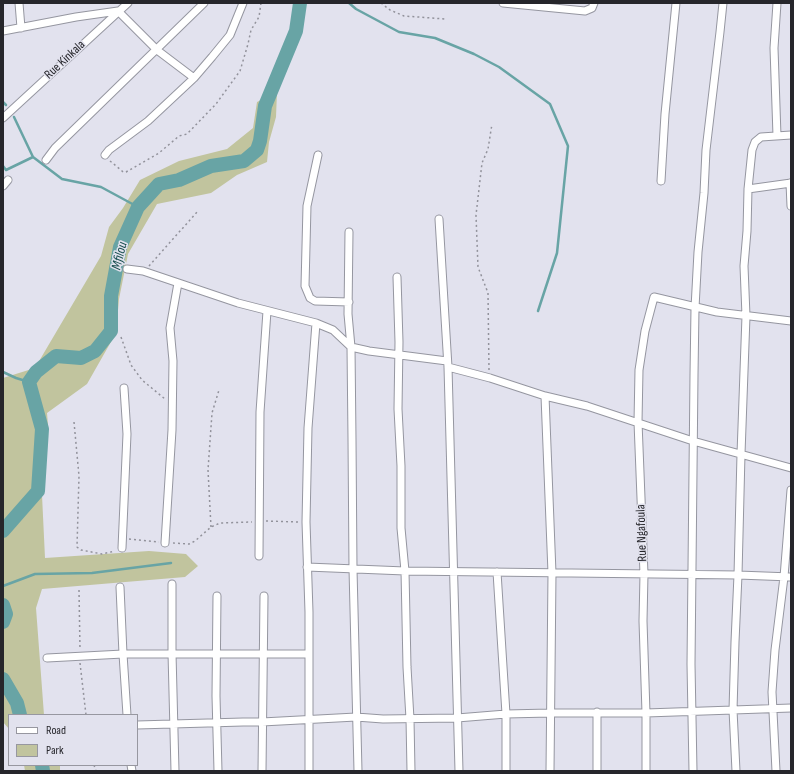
<!DOCTYPE html>
<html>
<head>
<meta charset="utf-8">
<style>
  body { margin:0 }
  #map { position:relative; width:794px; height:774px; overflow:hidden; background:#e2e2ee; font-family:"Sofia Sans Condensed",sans-serif }
  canvas { display:block }
  .frame { position:absolute; inset:0; border:4px solid #26262b; pointer-events:none }
  .legend { position:absolute; left:8px; top:714px; width:130px; height:52px; box-sizing:border-box; background:#e2e2ee; border:1px solid #9797a0; margin:0; padding:5px 7px; list-style:none; font-size:12px; color:#26262b }
  .legend li { display:flex; align-items:center; gap:8px; height:20px }
  .legend b { width:20px; border:1px solid #9797a0 }
</style>
</head>
<body>
<div id="map">
<canvas width="794" height="774"></canvas>
<div class="frame"></div>
<ul class="legend">
<li><b style="height:5px;background:#fff"></b>Road</li>
<li><b style="height:11px;background:#c1c49e"></b>Park</li>
</ul>
</div>
<script>
const ctx = document.querySelector('canvas').getContext('2d');
ctx.lineJoin = 'round';
function fillPath(path, color) {
  ctx.fillStyle = color;
  ctx.fill(path, 'evenodd');
}
function toPath(rows) {
  const path = new Path2D();
  for (const r of rows) {
    path.moveTo(r[0], r[1]);
    for (let i = 2; i < r.length; i += 2) path.lineTo(r[i], r[i + 1]);
  }
  return path;
}
function strokePath(path, color, width, dash) {
  ctx.strokeStyle = color;
  ctx.lineWidth = width;
  ctx.lineCap = dash ? 'butt' : 'round';
  ctx.setLineDash(dash || []);
  ctx.stroke(path);
}
function drawText(font, color, halo, rows, align = 'center') {
  ctx.font = font + ' "Sofia Sans Condensed",sans-serif';
  ctx.lineWidth = 3;
  ctx.setLineDash([]);
  ctx.textBaseline = 'middle';
  ctx.strokeStyle = halo;
  ctx.fillStyle = color;
  for (const [text, x, y, turn = 0] of rows) {
    ctx.save();
    ctx.translate(x, y);
    ctx.rotate((+turn || 0) * Math.PI / 180);
    ctx.textAlign = isNaN(turn) ? turn : align;
    if (halo) ctx.strokeText(text, 0, 0);
    ctx.fillText(text, 0, 0);
    ctx.restore();
  }
}
fillPath(toPath([
  [277,92,276,117,269,142,267,162,237,175,211,193,157,204,128,254,119,299,116,333,87,384,47,413,48,425,43,457,42,495,45,558,149,551,186,554,198,566,185,577,42,589,36,608,44,715,9,715,9,729,3,722,3,378,35,368,101,256,109,227,123,208,140,180,179,161,227,149,253,128,257,102],
  [24,765,60,765,60,771,25,771]
]), '#c1c49e');
strokePath(toPath([
  [349,3,356,9,399,32,435,38,474,54,499,67,550,104,568,146,557,253,538,311],
  [3,102,6,105],
  [14,117,33,157],
  [3,166,6,170,33,157,62,179,101,187,138,207],
  [3,372,16,378,29,382],
  [3,586,35,574,92,573,171,563]
]), '#68a4a5', 2.5);
strokePath(toPath([
  [3,531,38,491,42,429,29,382,36,372,56,356,81,358,95,351,111,331,111,296,120,247,138,207,159,184,179,180,211,166,244,161,257,150,260,141,265,106,296,31,300,3],
  [3,605,6,614,3,622],
  [3,679,17,703,20,715],
  [42,765,43,771]
]), '#68a4a5', 14);
const street = toPath([
  [19,3,21,28],
  [503,3,585,11,592,8,594,3],
  [3,31,76,17,118,11,157,50,194,78],
  [3,118,128,3],
  [777,136,774,48,777,3],
  [105,155,109,150,148,121,194,78,212,57,230,35,243,3],
  [318,155,307,206,305,286,310,298,315,301,349,302],
  [46,160,55,148,204,3],
  [661,181,665,114,676,3],
  [790,183,791,206],
  [3,186,8,180],
  [748,189,791,183],
  [439,219,448,367,459,771],
  [349,232,348,314,351,347,352,439,353,569,358,771],
  [127,269,143,271,238,303,316,323,333,330,351,347,369,351,447,361],
  [397,277,399,342,398,409,401,466,401,528,405,571,407,667,410,719,411,771],
  [448,367,490,378,545,396,587,406,693,441,791,468],
  [545,396,552,573,550,771],
  [165,543,172,430,173,361,170,328,178,283],
  [122,548,127,434,124,388],
  [259,556,260,412,267,311],
  [307,567,405,571,738,575,791,577],
  [497,572,506,714,506,771],
  [172,584,172,653,175,771],
  [120,587,123,654,127,715],
  [217,596,216,696,218,771],
  [47,658,123,654,309,654],
  [137,725,243,722,262,722,356,717,383,719,457,718,506,714,550,713,646,713,791,708],
  [131,765,132,771],
  [262,771,264,596],
  [309,771,309,612,306,522,308,428,316,323],
  [597,771,597,712],
  [646,771,646,713,643,621,644,574,638,422,639,370,645,331,654,297,717,312,791,321],
  [693,771,691,664,694,375,695,308,698,252,704,193,706,150,720,32,723,3],
  [736,771,733,710,735,642,738,575,741,454,746,316,744,266,747,231,748,189,752,150,755,142,761,137,791,135],
  [776,771,772,692,775,650,784,577,791,490]
]);
strokePath(street, '#9596a0', 9);
strokePath(toPath([
  [381,3,390,10,404,16,445,19],
  [110,161,121,170,123,172,126,172,159,153,179,136,187,134,216,104,240,71,248,44,251,30,259,17,261,3],
  [149,266,197,212],
  [121,337,131,365,142,380,165,399],
  [489,370,488,293,478,267,476,215,482,163,488,149,492,124],
  [74,422,79,476,77,547,81,550,102,554,115,551],
  [266,521,298,522],
  [211,527,208,470,212,413,219,390],
  [129,539,159,542],
  [173,543,189,544,195,541,211,527,220,523,252,522],
  [79,590,80,650],
  [80,663,86,715],
  [94,765,96,771]
]), '#92929b', 1.5, [2, 3]);
strokePath(street, '#fff', 7);
drawText('13px', '#26262b', '#e2e2ee', [
  ["Rue Kinkala",65,60,-43],
  ["Rue Ngafoula",642,533,-92]
]);
drawText('italic 14px', '#184e4f', '#e2e2ee', [
  ["Mfilou",120,256,-76]
]);
</script>
</body>
</html>
